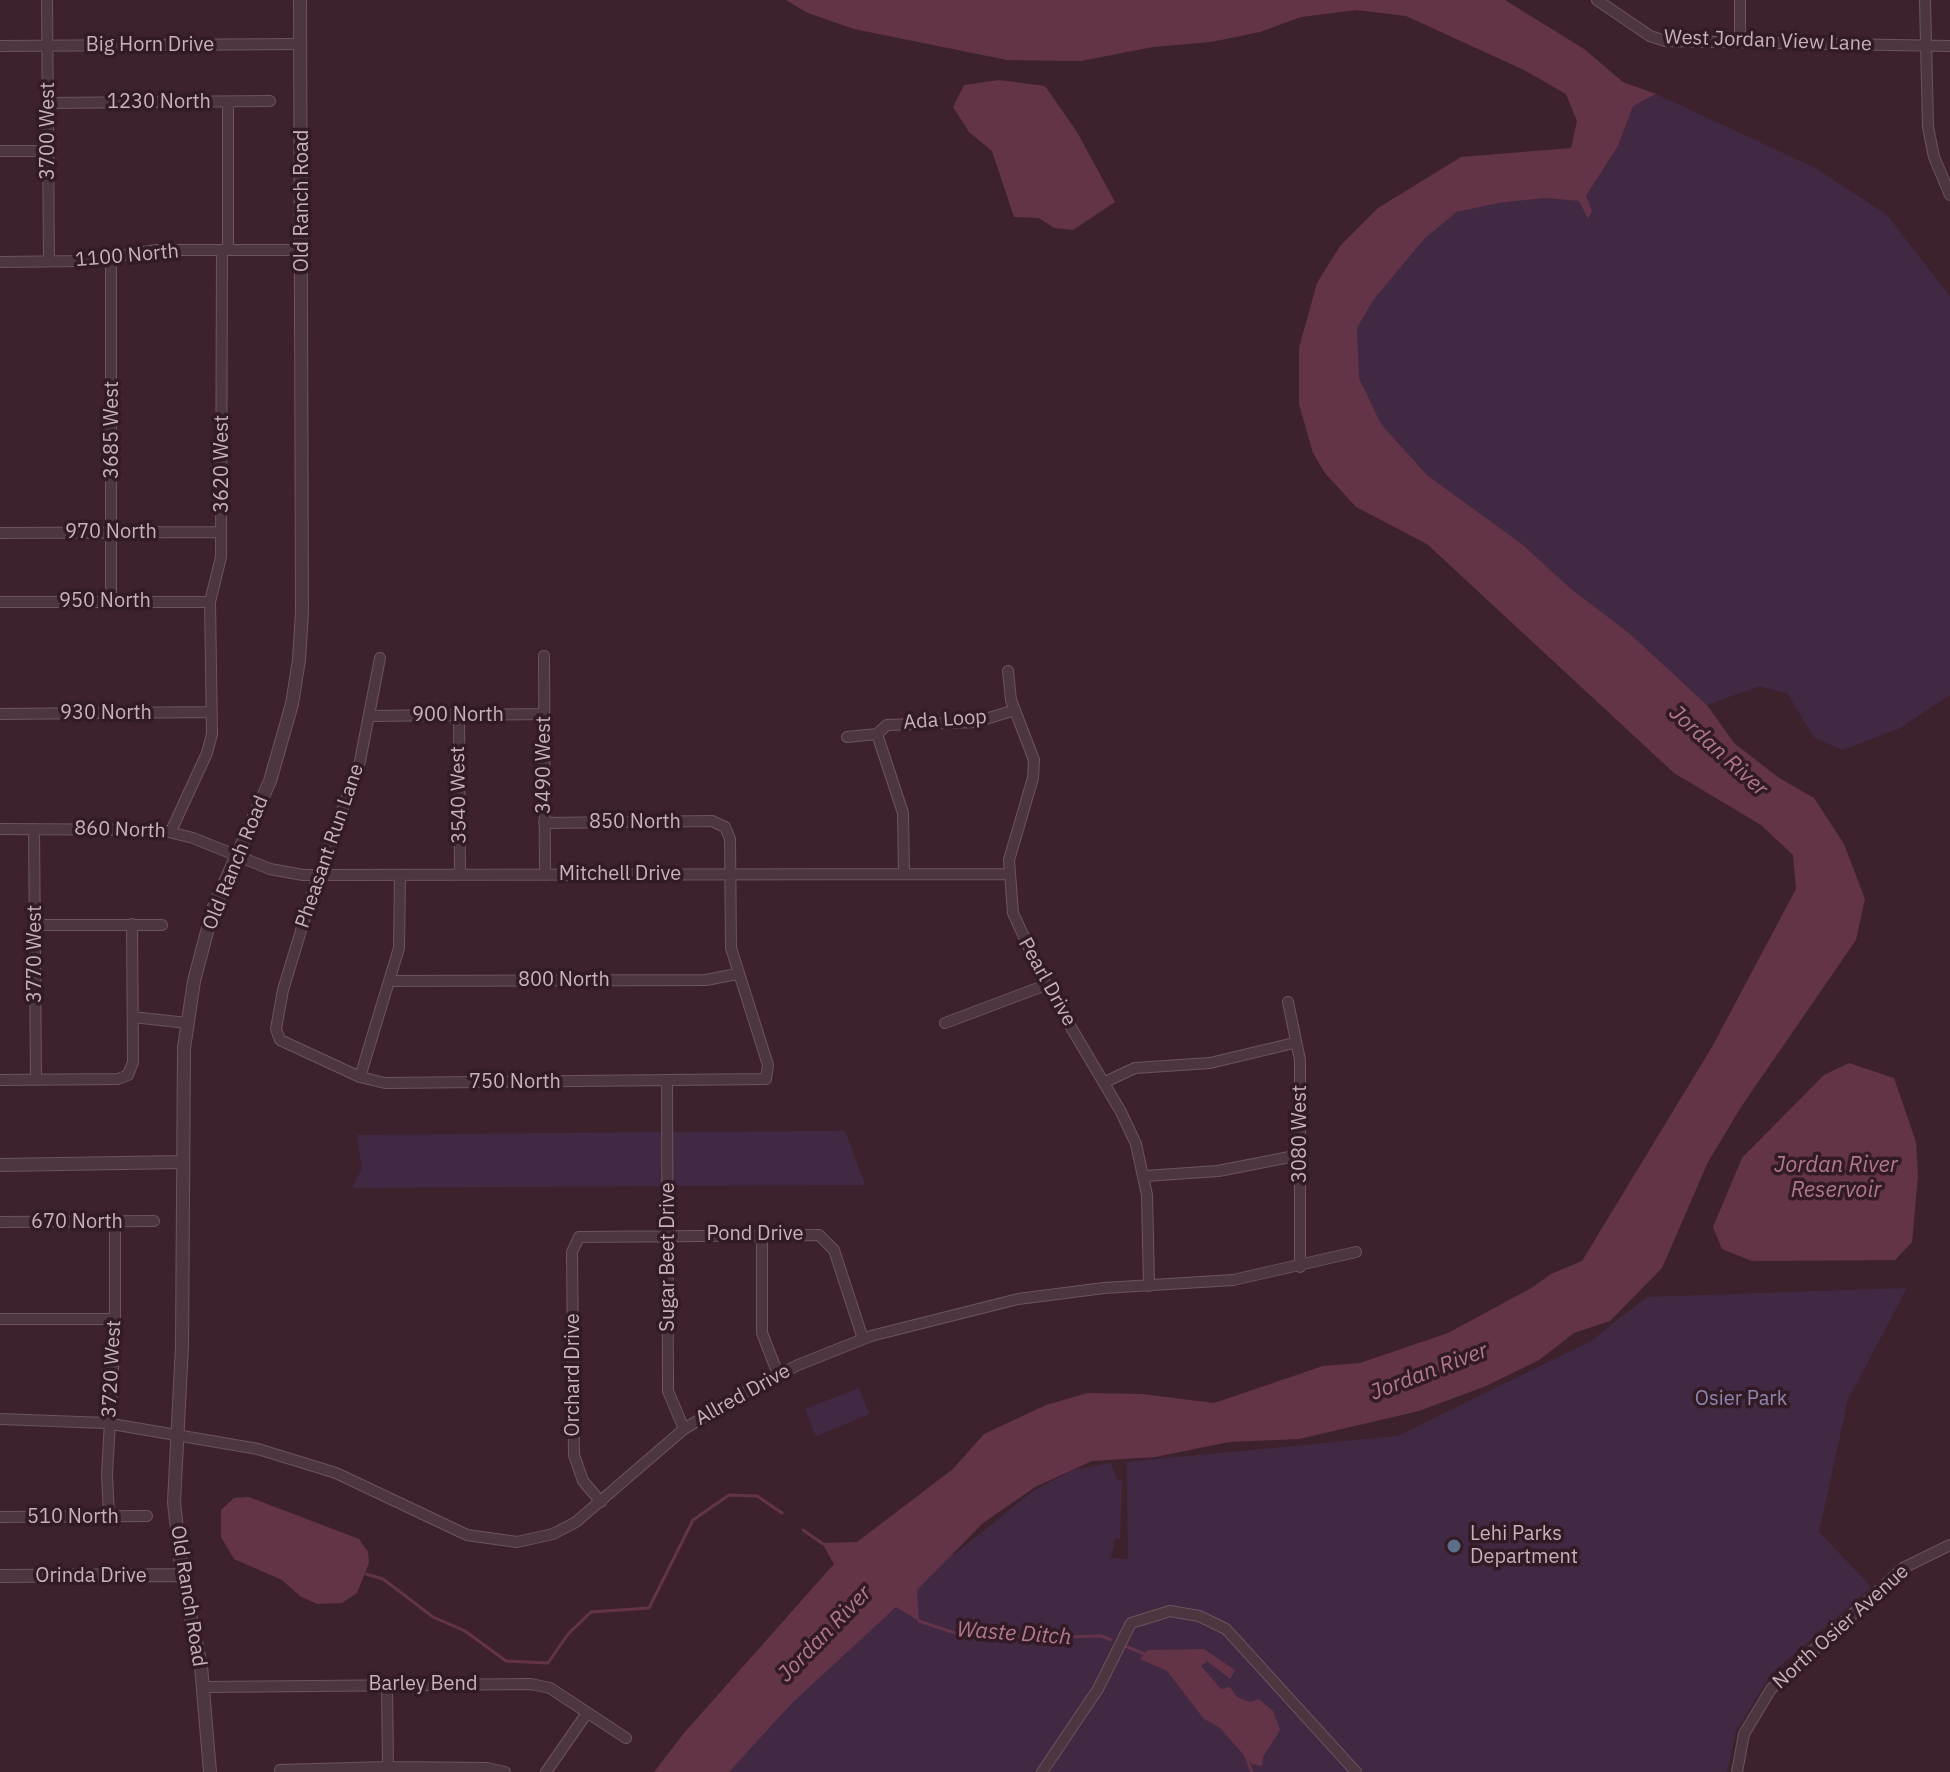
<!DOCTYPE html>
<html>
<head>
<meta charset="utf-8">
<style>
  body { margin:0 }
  canvas { display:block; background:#3d222e }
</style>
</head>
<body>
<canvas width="1950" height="1772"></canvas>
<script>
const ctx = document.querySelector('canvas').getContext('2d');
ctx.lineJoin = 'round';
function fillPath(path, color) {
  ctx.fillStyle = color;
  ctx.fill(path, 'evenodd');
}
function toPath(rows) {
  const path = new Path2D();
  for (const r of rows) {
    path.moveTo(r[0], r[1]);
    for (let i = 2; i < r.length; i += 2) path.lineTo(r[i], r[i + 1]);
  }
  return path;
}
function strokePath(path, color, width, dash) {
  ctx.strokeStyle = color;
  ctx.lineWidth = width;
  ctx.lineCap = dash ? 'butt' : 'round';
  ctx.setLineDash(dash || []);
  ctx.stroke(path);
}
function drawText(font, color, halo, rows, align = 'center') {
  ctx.font = font + ' "IBM Plex Sans",sans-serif';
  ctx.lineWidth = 7;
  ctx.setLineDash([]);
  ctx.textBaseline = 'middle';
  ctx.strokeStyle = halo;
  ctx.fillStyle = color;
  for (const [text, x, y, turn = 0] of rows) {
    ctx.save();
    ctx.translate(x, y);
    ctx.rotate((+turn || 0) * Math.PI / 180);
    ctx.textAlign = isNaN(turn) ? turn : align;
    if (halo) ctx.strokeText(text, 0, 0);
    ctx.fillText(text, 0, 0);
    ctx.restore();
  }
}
fillPath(toPath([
  [1656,94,1815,168,1887,215,1950,297,1950,695,1900,728,1842,750,1814,737,1787,693,1759,686,1707,705,1630,634,1570,588,1523,545,1427,475,1381,424,1359,378,1357,328,1374,299,1425,238,1457,212,1499,203,1545,198,1580,201,1588,219,1592,211,1586,196,1618,146,1633,105],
  [845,1131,865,1185,672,1186,672,1132],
  [661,1132,662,1186,352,1188,362,1169,357,1135],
  [1907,1288,1848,1399,1819,1532,1871,1587,1772,1673,1736,1731,1727,1772,719,1772,934,1554,955,1554,1033,1491,1073,1470,1111,1463,1117,1480,1122,1481,1120,1539,1115,1538,1111,1558,1128,1559,1127,1462,1398,1436,1591,1341,1647,1297],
  [859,1388,869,1414,816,1436,805,1409]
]), '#422943');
fillPath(toPath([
  [786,0,1505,0,1584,49,1623,82,1656,94,1633,106,1618,146,1586,196,1592,211,1588,219,1579,201,1545,198,1499,203,1457,212,1425,238,1374,299,1357,328,1359,378,1381,424,1427,475,1523,545,1570,588,1630,634,1707,705,1734,743,1779,778,1814,798,1844,844,1865,899,1856,940,1741,1107,1708,1162,1662,1268,1610,1321,1574,1333,1539,1360,1486,1386,1419,1411,1299,1439,1229,1442,1155,1457,1092,1461,1035,1487,983,1523,917,1590,919,1621,896,1607,792,1703,729,1772,654,1772,684,1733,834,1564,822,1543,857,1542,953,1469,984,1434,1046,1405,1088,1393,1142,1394,1214,1403,1323,1366,1360,1363,1448,1333,1533,1287,1551,1274,1582,1261,1712,1047,1796,889,1793,855,1761,825,1674,773,1427,544,1356,507,1325,473,1313,453,1299,404,1299,348,1317,283,1340,246,1378,208,1461,157,1571,148,1577,121,1566,94,1524,70,1406,16,1357,10,1301,17,1260,32,1211,42,1153,47,1081,61,1007,60,854,29,808,13],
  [999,80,1045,86,1077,132,1115,202,1073,230,1054,228,1039,218,1014,217,992,151,969,132,953,107,964,85],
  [1849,1063,1894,1078,1916,1142,1918,1176,1912,1242,1895,1260,1752,1261,1722,1249,1713,1227,1742,1158,1824,1075],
  [249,1497,359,1539,368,1552,369,1563,357,1593,342,1603,317,1604,300,1596,282,1580,234,1559,221,1537,221,1510,234,1498],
  [1204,1649,1235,1670,1230,1679,1207,1661,1201,1666,1221,1689,1230,1687,1237,1697,1250,1702,1259,1699,1273,1711,1280,1730,1263,1757,1262,1766,1252,1764,1219,1727,1204,1719,1167,1671,1140,1659,1148,1650]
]), '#633348');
strokePath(toPath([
  [803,1530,823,1544],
  [366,1574,383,1579,433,1617,465,1631,506,1661,548,1663,568,1634,591,1612,649,1608,693,1520,729,1495,757,1496,782,1513],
  [919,1621,955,1633,1026,1638,1101,1636,1111,1640],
  [1125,1646,1147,1655],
  [1245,1754,1252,1772]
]), '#633348', 3);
const minor = toPath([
  [47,0,49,261],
  [1597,0,1650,36,1665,41,1950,46],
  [1740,0,1740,42],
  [1925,0,1928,127,1934,157,1950,195],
  [0,46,300,44],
  [228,102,228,250],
  [48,103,270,101],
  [0,151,48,151],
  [111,258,111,601],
  [0,262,85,261,157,250,302,250],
  [0,533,221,532],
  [0,602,210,602],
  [544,656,545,875],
  [380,658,360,761,313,891,283,990,276,1029,280,1040,360,1077,385,1083,766,1079,768,1065,731,948,730,839,725,827,712,821,544,823],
  [1008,671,1011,700,1034,760,1033,778,1009,860,1013,913,1046,985,1121,1112,1136,1144,1147,1195,1149,1286],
  [0,714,211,712],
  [459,715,460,875],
  [371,716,544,714],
  [877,734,903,813,904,873],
  [847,737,877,734,887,725,976,722,1015,710],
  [0,829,161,830,193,838,270,869,303,875,1008,874],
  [34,829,36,1080],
  [171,831,207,753,212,734,210,602,221,557,222,250],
  [35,925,162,925],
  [390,981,706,980,737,974],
  [1288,1002,1300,1060,1300,1267],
  [133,1017,187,1023],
  [945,1023,1046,985],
  [360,1077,399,948,400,876],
  [0,1080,118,1079,128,1075,133,1062,132,924],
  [667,1082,668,1391,684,1429],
  [1105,1082,1135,1068,1210,1063,1294,1043],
  [1145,1176,1218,1171,1300,1155],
  [0,1222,154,1221],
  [762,1234,762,1333,778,1374],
  [0,1319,115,1319],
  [0,1419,106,1423,258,1449,336,1473,467,1535,517,1542,553,1534,576,1522,684,1429,752,1388,798,1365,871,1336,1018,1299,1104,1288,1233,1280,1356,1252],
  [601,1502,583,1481,574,1455,572,1252,579,1237,819,1235,834,1250,863,1339],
  [0,1517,147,1516],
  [109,1517,107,1474,115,1335,115,1222],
  [387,1685,388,1767],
  [203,1687,531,1684,550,1688,626,1738],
  [280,1770,388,1767,487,1768,505,1772],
  [546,1772,587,1713],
  [1042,1772,1098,1689,1131,1623,1170,1611,1199,1616,1226,1629,1356,1772],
  [1737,1772,1744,1734,1771,1689,1903,1568,1950,1545]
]);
const tertiary = toPath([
  [0,1165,182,1162],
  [0,1576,182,1575],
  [210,1772,201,1666,182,1575,174,1502,182,1346,184,1048,194,981,213,909,270,781,292,704,299,660,302,612,300,0]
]);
strokePath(minor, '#6b545e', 12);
strokePath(tertiary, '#6b545e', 14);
strokePath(minor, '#4d3640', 10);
strokePath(tertiary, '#4d3640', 12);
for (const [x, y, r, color] of [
  [1454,1546,8,"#5c6f8a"]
]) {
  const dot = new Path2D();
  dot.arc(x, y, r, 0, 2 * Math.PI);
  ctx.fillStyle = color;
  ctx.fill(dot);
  strokePath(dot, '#321b25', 3);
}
drawText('20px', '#c9b1bb', '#321b25', [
  ["West Jordan View Lane",1768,41,2],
  ["Big Horn Drive",150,45],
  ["1230 North",159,102],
  ["3700 West",48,131,-90],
  ["Old Ranch Road",302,201,-90],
  ["1100 North",127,256,-5],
  ["3685 West",112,430,-90],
  ["3620 West",222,464,-90],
  ["970 North",111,532],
  ["950 North",105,601],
  ["930 North",106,713],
  ["900 North",458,715],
  ["Ada Loop",945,720,-4],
  ["3490 West",544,765,-90],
  ["3540 West",459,795,-91],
  ["850 North",635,822],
  ["860 North",120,830,2],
  ["Pheasant Run Lane",330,846,-71],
  ["Old Ranch Road",236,863,-68],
  ["Mitchell Drive",620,874],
  ["3770 West",35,954,-90],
  ["800 North",564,980],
  ["Pearl Drive",1047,982,61],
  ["750 North",515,1082],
  ["3080 West",1300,1134,-90],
  ["670 North",77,1222],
  ["Pond Drive",755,1234],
  ["Sugar Beet Drive",668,1257,-90],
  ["3720 West",112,1369,-87],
  ["Orchard Drive",573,1375,-90],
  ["Allred Drive",743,1395,-29],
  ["510 North",73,1517],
  ["Orinda Drive",91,1576],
  ["Old Ranch Road",188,1596,81],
  ["North Osier Avenue",1841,1627,-42],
  ["Barley Bend",423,1684]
]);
drawText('20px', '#8e85af', '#321b25', [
  ["Osier Park",1741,1399]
]);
drawText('20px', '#c9b1bb', '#321b25', [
  ["Lehi Parks",1470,1534],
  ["Department",1470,1557]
], 'left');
drawText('italic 22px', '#b27791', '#321b25', [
  ["Jordan River",1718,751,42],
  ["Jordan River",1836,1166],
  ["Reservoir",1836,1191],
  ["Jordan River",1429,1372,-21],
  ["Jordan River",825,1634,-46],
  ["Waste Ditch",1014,1634,4]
]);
</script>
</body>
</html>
